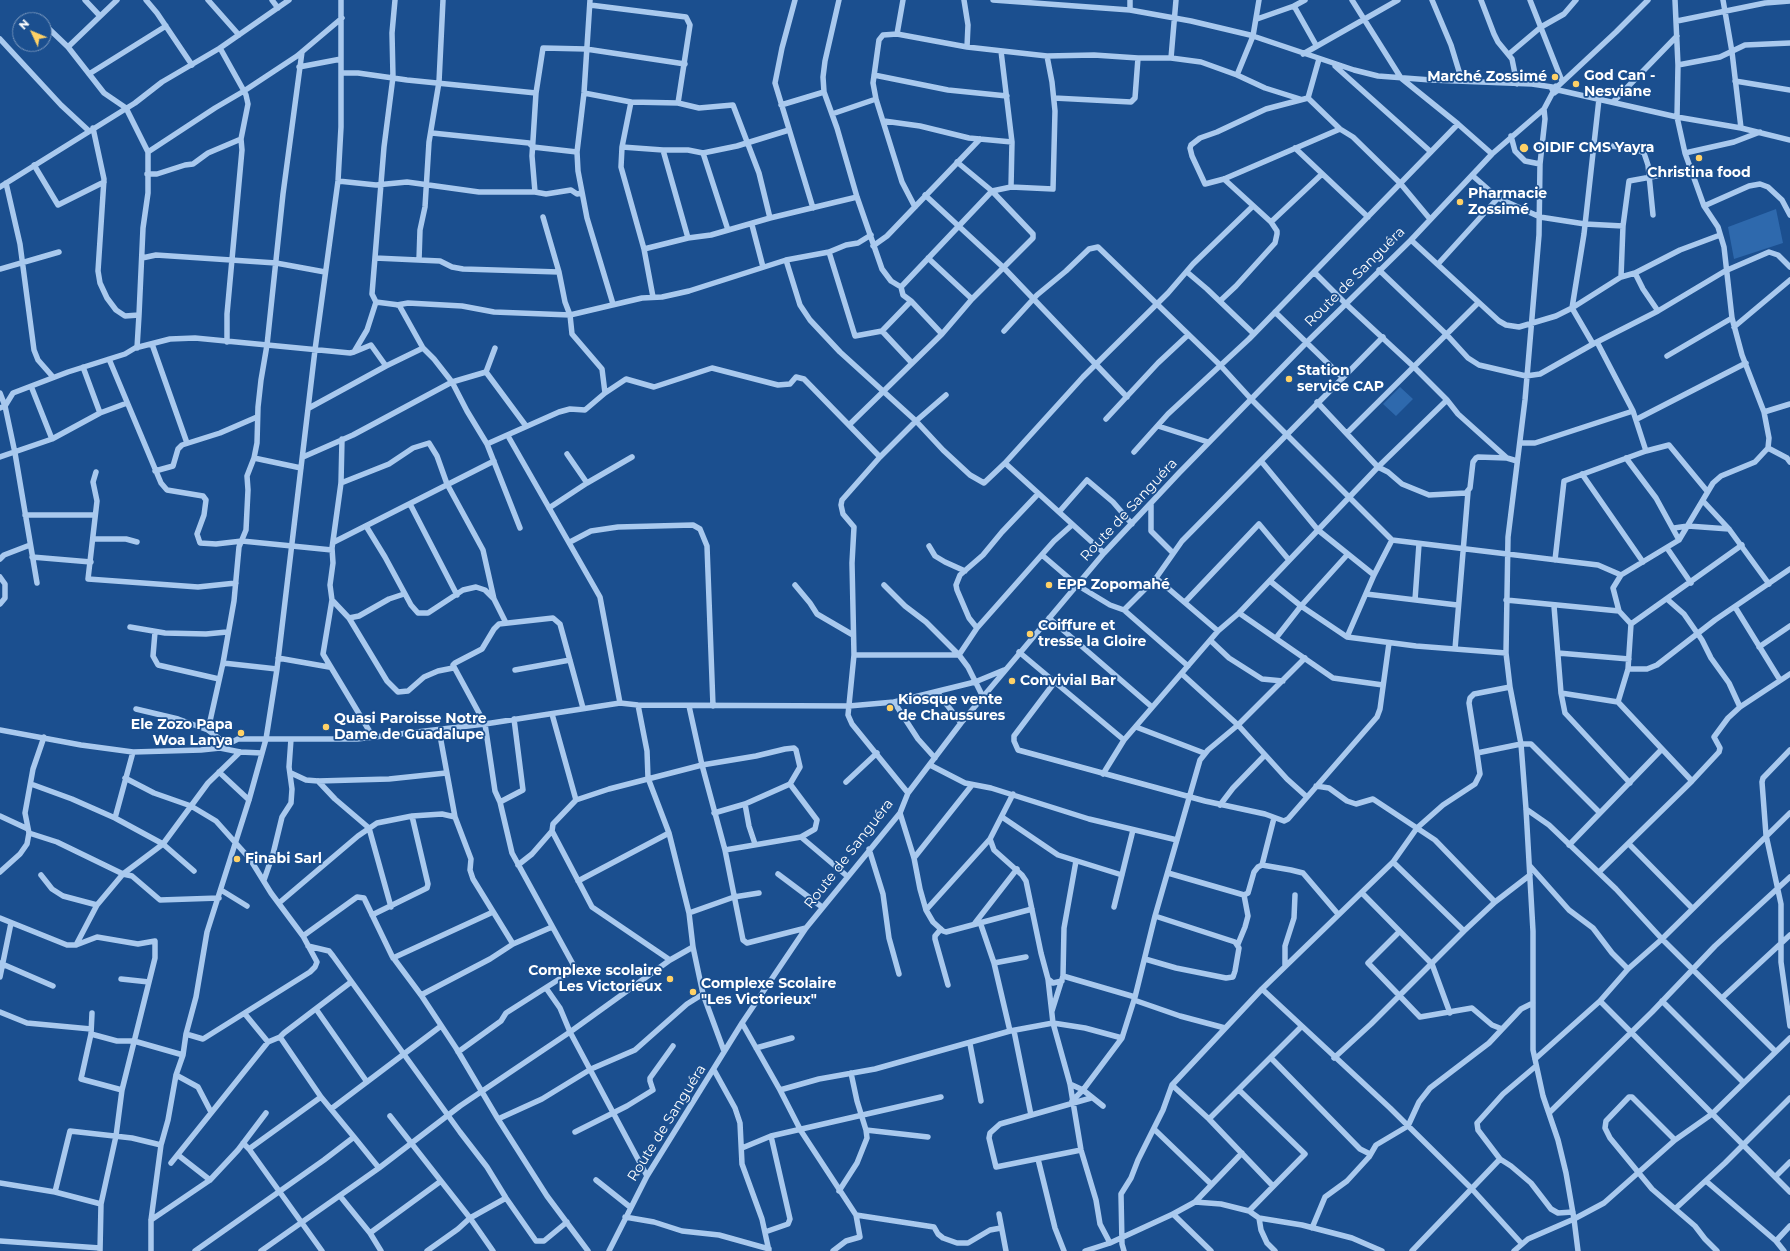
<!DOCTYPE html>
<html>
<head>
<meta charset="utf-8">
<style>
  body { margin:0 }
  #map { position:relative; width:1790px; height:1251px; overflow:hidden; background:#1b4f8f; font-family:Montserrat,sans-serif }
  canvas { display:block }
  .north { position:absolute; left:12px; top:12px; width:40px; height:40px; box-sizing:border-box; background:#1b4f8f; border:1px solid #7695bc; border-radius:50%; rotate:314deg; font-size:11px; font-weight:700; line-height:16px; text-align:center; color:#fff }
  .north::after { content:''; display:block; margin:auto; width:14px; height:18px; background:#ffd166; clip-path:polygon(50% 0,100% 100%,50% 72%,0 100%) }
</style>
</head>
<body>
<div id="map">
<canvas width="1790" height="1251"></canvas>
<div class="north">N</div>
</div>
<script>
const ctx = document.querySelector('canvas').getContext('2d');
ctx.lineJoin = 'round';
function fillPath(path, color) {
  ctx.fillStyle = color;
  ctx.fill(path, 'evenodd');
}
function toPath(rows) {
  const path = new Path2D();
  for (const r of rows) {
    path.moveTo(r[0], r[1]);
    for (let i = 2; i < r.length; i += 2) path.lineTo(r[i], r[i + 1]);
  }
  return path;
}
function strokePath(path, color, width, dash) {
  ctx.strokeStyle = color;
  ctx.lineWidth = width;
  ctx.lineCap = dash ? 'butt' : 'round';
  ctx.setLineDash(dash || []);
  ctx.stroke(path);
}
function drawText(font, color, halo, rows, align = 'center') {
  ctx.font = font + ' Montserrat,sans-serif';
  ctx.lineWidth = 3.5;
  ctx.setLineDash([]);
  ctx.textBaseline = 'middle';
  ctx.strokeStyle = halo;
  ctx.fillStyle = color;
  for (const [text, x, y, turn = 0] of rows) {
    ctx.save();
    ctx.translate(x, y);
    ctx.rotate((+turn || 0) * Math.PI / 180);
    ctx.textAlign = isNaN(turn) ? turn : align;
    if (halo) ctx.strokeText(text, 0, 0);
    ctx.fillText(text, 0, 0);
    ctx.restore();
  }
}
fillPath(toPath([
  [1776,209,1783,243,1734,259,1728,227],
  [1400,387,1413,399,1396,416,1383,404]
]), '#2e69ad');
strokePath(toPath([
  [85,0,100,16],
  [146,0,157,13,192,65],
  [208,0,239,35],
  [272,0,278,8],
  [590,0,584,93,577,152,578,171,587,218,613,304],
  [795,0,782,48,775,83,813,208],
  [839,0,825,61,823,77,824,92,837,128,857,197,882,269,891,281,901,287,903,295,911,301,942,334],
  [903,0,897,34,883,35,879,40,873,83,876,99,902,182,915,207],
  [964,0,968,25,967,47],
  [993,0,1130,10,1191,21,1250,35,1354,70,1378,76,1431,80,1532,84,1552,87],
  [1130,0,1130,10],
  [1352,0,1401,78,1458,124,1492,154],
  [1432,0,1451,45,1462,81],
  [1481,0,1494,34,1498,42,1512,59,1517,84],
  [1530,0,1562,81],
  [1675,0,1678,65,1677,117,1685,153,1704,206,1718,227,1724,247,1732,318,1742,355,1764,412],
  [1723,0,1732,52,1741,128],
  [590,5,686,17,690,25,678,103],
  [1294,6,1316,45],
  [1257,19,1294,6,1305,0],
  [1677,21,1765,3,1790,1],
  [45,25,68,47,104,93,126,108,148,152,148,193,143,228,139,315,125,316,116,310,107,298,100,283,98,271,104,179,93,128],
  [897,34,967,47,1047,56,1094,55,1138,58,1171,58,1201,62,1237,75,1265,88,1300,99],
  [0,39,61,105,89,131],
  [68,47,117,0],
  [220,48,244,91,297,56,342,18],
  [1001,51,1012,142,1011,187],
  [1303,54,1398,0],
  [1509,54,1541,27,1564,14,1576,0],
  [1171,58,1176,0],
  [1335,64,1335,66,1431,152],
  [1678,65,1720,57,1745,45,1790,43],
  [299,67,341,59],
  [341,73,358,73,407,80,536,93],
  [89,74,166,26],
  [874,75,948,90,1007,96],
  [1237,75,1253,36,1259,0],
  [1735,81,1790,90],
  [1557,87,1616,32,1648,0],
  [1558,90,1556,86,1552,89,1554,93,1558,90,1677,117,1741,128,1790,140],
  [584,93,631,102,678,103,699,108,733,105,759,173,770,218],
  [1054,98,1131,102,1135,98,1138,58],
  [1308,98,1266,109,1217,132,1200,138,1191,145,1190,148,1192,156,1205,184,1224,179,1340,129],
  [1308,98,1340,129,1353,137,1400,183,1430,219],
  [1308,98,1319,59],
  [631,102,622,147,621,167,644,249,653,297],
  [1613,102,1677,36],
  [781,105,824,92],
  [1544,109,1545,119,1540,164,1539,235,1525,400,1508,537,1506,653,1510,687,1521,744,1526,809,1533,931,1533,1050,1543,1096,1558,1140,1566,1173,1574,1219,1578,1251],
  [832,114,876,99],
  [884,121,920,126,969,138,1012,142],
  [432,133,529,143,533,147,577,152],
  [1511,136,1515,151,1525,161,1540,164],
  [1594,144,1636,149,1644,153,1648,165,1653,215],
  [622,147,663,150,688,150,703,153,737,146,789,130],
  [1295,148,1368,217],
  [663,150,688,238],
  [148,152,215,108,244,91,246,95,248,104,241,139,242,150,227,314,227,342],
  [703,153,728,230],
  [1685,153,1734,142,1760,132],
  [34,165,58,205,104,182],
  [147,174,157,174,185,165,193,164,208,153,241,139],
  [1473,176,1498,198,1540,217,1585,224,1623,226],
  [338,181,376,185,407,182,479,192,535,192],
  [6,183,20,244,34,350,38,360,53,377],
  [0,187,135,103,162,82,220,48,289,0],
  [582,193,577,194,571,190,546,194,535,192,532,156,536,93,543,48,586,49,685,64],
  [925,195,1004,268,1127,397],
  [1704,206,1749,186,1760,184,1768,187,1782,200,1790,215],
  [543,217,559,272,565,302,570,315,572,334,602,369,605,393],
  [1271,222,1322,174],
  [752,225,763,267],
  [1411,240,1499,321,1506,325,1519,327,1556,316,1572,308,1621,277,1635,273,1680,250,1720,235],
  [873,246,887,236,980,139],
  [644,249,688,238,711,235,770,218,857,197],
  [829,252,855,336,882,331,911,301],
  [142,258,156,255,276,263,325,272],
  [375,258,440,261,452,267,463,269,559,272],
  [928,258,972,299],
  [419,260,420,230,425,207,429,142,439,82,443,0],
  [786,260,800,305,810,320,840,352,916,421,943,450,970,475,984,483,1005,463,1083,377,1168,293,1193,264,1252,207],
  [1438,264,1498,198],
  [0,269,59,252],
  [1379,270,1447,335,1468,358,1479,365,1526,376,1540,374,1593,344,1658,311,1725,271,1769,252,1778,255,1790,267],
  [1187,272,1207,289,1254,334],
  [1314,272,1346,304,1414,367,1447,400,1458,414,1507,458,1517,461],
  [1635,273,1643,289,1658,311],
  [1621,277,1623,226,1629,181,1689,170],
  [901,287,992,191,1011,187,1053,189,1055,111,1052,82,1047,56],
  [1220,301,1236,286,1275,243,1277,234,1277,231,1271,222,1224,179],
  [376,302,372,294,384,147,393,77,392,33,395,0],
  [397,305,408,303,462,306,494,312,570,315,642,298,662,297,689,291,786,260,829,252,846,245,858,243,871,235],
  [1275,312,1342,377],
  [1734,327,1790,280],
  [882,331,911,362],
  [1004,331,1037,295,1066,271,1089,249,1098,247,1220,365,1252,400,1392,540,1598,565,1621,575],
  [1597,342,1633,411,1646,451],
  [152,344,187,443],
  [1593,344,1572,308,1584,234,1599,99],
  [137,348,139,315],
  [354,352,371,345,386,366,423,348,434,359,452,382,467,411,487,444,520,528],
  [1667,356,1732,318],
  [109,359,161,483,167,490,203,496,206,500,204,515,197,534,200,543,216,544,242,541,332,550],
  [83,367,100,413],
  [486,372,526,426],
  [31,386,52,439],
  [0,393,5,406,15,453,37,583],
  [1317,402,1378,467,1388,472,1402,484,1429,495,1466,493,1470,488,1473,462,1476,458,1478,457,1507,458],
  [0,408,5,406,13,393,68,372,125,354,135,348,170,339,195,338,350,353,354,352,367,330,376,302,399,305,423,348],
  [309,408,386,366],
  [1106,419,1158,363,1188,335],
  [1637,419,1746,363],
  [849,425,942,334,972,299,1033,238,1033,234,992,191,957,162],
  [1158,426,1208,442],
  [1347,433,1478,303],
  [508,436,600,597,620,703],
  [342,439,341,483,332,548,333,563,330,585,332,600,349,618,387,681,398,692,408,691,424,677,438,671,453,668],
  [1520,443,1535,443,1633,411],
  [487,444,559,412,570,409,585,410,605,393,626,379,654,387,712,368,778,385,790,384,796,377,804,379,880,457],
  [1768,448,1787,458,1790,462],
  [1134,452,1168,414,1249,339,1458,124],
  [567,454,587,483,632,457],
  [0,457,52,439,100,413,127,403],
  [303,457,353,435,452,382,486,372,495,348],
  [254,458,301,468],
  [1626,458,1656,498,1679,540],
  [1261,461,1318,530,1374,575],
  [1005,463,1104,553],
  [155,471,173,466,178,449,182,445,220,433,257,417],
  [96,472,93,482,97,501,88,579,198,587,236,583],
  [1582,474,1643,562],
  [341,483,389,464,413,448,429,443,437,456,447,484,483,550,494,599],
  [1703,501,1729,529,1769,584],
  [1151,503,1151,531,1172,552],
  [410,504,457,595],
  [549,508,587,483],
  [1059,512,1087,480,1113,502,1132,524],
  [25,515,94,515],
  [366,526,385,557,411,605,418,613,428,613,463,590,476,587,485,590,494,599,506,623],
  [1674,528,1688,526,1729,529],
  [94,539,126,539,137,542],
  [334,542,494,461],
  [570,542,591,531,618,527,693,525,700,529,707,546,713,706],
  [929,546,935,556,945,562,965,571],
  [1667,548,1691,583],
  [1042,555,1077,585,1110,605,1124,610,1188,666],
  [32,557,91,562],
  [0,559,4,555,30,545],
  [1555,560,1564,481,1646,451,1669,445,1707,491],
  [0,577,5,584,5,598,0,604],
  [1156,578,1218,631],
  [1270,581,1301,606,1347,637,1416,646,1506,653],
  [795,585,810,603,817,614,853,635],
  [884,585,905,606,926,622,959,655,968,667,983,697],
  [1366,594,1457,605],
  [1667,599,1684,614,1702,640,1711,658,1729,683,1740,707],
  [332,600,323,654,373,737],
  [1415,600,1419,544],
  [1506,600,1619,611,1631,624,1628,669,1618,702,1692,781],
  [1185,602,1259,524,1289,560],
  [1554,606,1561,693,1565,713,1630,783],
  [1735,607,1780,680],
  [1124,610,1156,578,1182,541,1383,337],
  [1619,611,1613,588,1621,575,1679,540,1713,483,1721,476,1755,462,1768,448,1769,438,1764,412,1790,404],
  [1239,613,1333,678,1383,685],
  [349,618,359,616,389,599,404,594],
  [1049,618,1152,707],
  [1631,624,1742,545],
  [130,627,165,633,206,634,227,632],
  [977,628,969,618,957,590,956,585,960,575,983,555,1002,532,1038,494],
  [155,632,153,656,158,665,219,679],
  [1347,637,1374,575,1392,540],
  [1276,638,1301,606,1347,555],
  [1211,641,1229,658,1262,679,1283,681],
  [1759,647,1790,626],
  [1455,649,1468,492],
  [1019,652,1124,740],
  [1558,653,1629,659],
  [854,655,959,655,977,628,1054,541,1072,525],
  [278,658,329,667],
  [277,669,223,663,234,601,239,547,246,530,248,490,247,476,254,458,257,443,258,407,261,380,267,345,283,194,302,52],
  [1628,669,1647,669,1657,665,1715,620,1790,569],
  [515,670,570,660],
  [1182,674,1238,725,1287,779,1307,797],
  [1054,683,1014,736,1014,741,1018,750,1205,801,1265,814,1284,821,1288,819,1377,717,1380,709,1389,643],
  [937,692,961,723],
  [1561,693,1618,702],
  [894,702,918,739,935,758],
  [638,705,647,751,648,778,669,833,689,913,693,947,703,994,724,1051],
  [689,706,702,765,725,850,743,940,747,943,806,928],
  [136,709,178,719,208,730,226,744],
  [552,714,576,800],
  [1136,727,1204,753],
  [0,730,81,745,133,752,201,750,220,748,238,739,357,739,485,724,620,703,638,705,849,706,894,702,975,682,1004,670],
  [208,730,223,663],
  [439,730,455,817,471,859,470,870,473,879,513,944],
  [220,748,240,752,262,753],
  [1790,750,1763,778,1762,782,1766,835,1781,904,1781,962,1790,1026],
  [1477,753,1469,703,1470,698,1474,694,1510,687],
  [930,765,965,783,991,788,1089,819,1177,840],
  [219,772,249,800],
  [291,773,306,780,318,781,389,779,446,773],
  [1103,774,1124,740,1218,631,1239,613,1378,467,1447,400],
  [125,778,154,793,191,806,216,821,250,859,271,893,303,936,317,962,315,967,310,972,203,1039,186,1034],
  [318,781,335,799,369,828,391,907],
  [846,782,877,753],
  [31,784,72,799,115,818,163,844,194,871],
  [1316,786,1329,788,1347,801,1356,804,1373,799,1435,840,1495,902],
  [908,793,852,724,848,715,854,655,852,563,854,527,843,514,841,505,842,500,880,457,916,421,946,395],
  [500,802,523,790,514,719],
  [745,804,749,826,755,844],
  [1220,805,1233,788,1265,755],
  [1526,809,1549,825,1616,889,1662,939,1775,1051],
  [714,813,745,804,790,784],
  [900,813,914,858,920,889,926,910,933,922,943,931,946,932,1032,909],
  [0,816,28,829],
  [1002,817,1058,855,1122,875],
  [115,818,133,752],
  [29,833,57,842,123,874,132,876,160,900,219,898],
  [801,837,847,876],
  [990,839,994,850,1022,875,1026,881,1041,953,1048,979,1053,1023,1070,1084,1081,1150,1096,1200,1100,1224,1110,1243],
  [1629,844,1692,908],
  [1569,845,1661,750],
  [869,849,883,894,889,938,899,974],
  [914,858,972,785],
  [1393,862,1464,931],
  [518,865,532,854,552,831],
  [1262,865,1274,818],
  [1530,866,1569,910,1593,928,1612,953,1628,969],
  [0,872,20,854,27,844,29,833,25,813,33,769,44,737],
  [1599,872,1692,781,1719,752,1720,748,1714,737,1728,718,1740,707,1790,674],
  [1168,873,1244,895,1248,893,1254,872,1258,867,1262,865,1291,870,1303,873,1338,914],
  [778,874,822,907],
  [41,875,52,889,63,896,97,905,123,874,163,844,208,783,240,752],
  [264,880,273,854,282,817,291,803,292,789,289,767,291,739],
  [578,881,669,833],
  [221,890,247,906],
  [1362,893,1432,964,1450,1013],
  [279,903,358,836,377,823,412,816,442,814,455,817],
  [1114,907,1133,830],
  [926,910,990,839,1013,794],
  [689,913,734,897,759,893],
  [372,915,427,888,428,884,412,816],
  [0,918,67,945,76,945,97,937,138,944,155,941,155,958,122,1090,116,1136,101,1204,100,1251],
  [980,922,994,963,1010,1031],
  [975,923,1017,869],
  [941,929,935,936,935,939,948,985],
  [1399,932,1368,963,1420,1017,1472,1008,1492,1025,1502,1029],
  [303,936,357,897,364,898,392,956,421,995,456,1048,498,1119,547,1196,588,1251],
  [1238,944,1245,927,1248,916,1244,895],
  [76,945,97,905],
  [308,946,329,951,333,956,460,1132,487,1167,506,1198,536,1241,544,1241,567,1222],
  [693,947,670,960,592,907,552,831,553,824,576,800,609,789,702,765,756,756,785,749,794,748,796,750,800,767,790,784,817,820,815,829,801,837,725,850],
  [393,958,493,912],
  [1145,959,1176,968,1226,978,1233,977,1235,971,1239,948,1235,942,1155,916],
  [0,963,53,986],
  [994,963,1026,957],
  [1285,966,1285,946,1294,918,1295,895],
  [1063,976,1135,997],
  [0,977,11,923],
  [121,979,149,982],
  [1048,979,1053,983,1062,981],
  [546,988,560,1008,570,1032,647,1176],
  [1262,989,1390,1108,1472,1189,1522,1244],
  [421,995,490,959,513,944,552,927],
  [1722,998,1790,935],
  [1134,1000,1180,1016,1225,1028],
  [1600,1001,1790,1192],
  [1662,1001,1743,1082],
  [316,1009,367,1082],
  [1052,1011,1063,976,1064,928,1076,861],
  [0,1012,27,1023,91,1029],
  [92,1013,91,1034,81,1079,122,1090],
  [245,1014,268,1042],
  [742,1023,780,1090,801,1131,856,1215,860,1237,846,1241,833,1251],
  [1014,1031,1031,1115],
  [91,1034,117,1041,134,1041,183,1055],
  [970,1044,981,1101],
  [756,1048,792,1038],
  [458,1052,501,1021,506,1013,572,971,574,966,512,853,500,802,495,791,485,724,453,665,455,663,482,649,494,629,499,624,553,618,560,624,583,708],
  [1271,1058,1360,1149,1370,1154],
  [1334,1058,1371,1024,1464,931,1495,902,1530,875],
  [1535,1059,1600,1001,1628,969,1662,939,1790,813],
  [1536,1066,1503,1094,1477,1123,1478,1130,1500,1159,1511,1166,1531,1183,1551,1209,1558,1213,1573,1212],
  [714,1070,735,1108,740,1123,742,1164,762,1219,769,1251],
  [176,1075,198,1087,211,1112],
  [1070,1084,1083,1090,1103,1106],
  [1172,1085,1209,1119,1272,1185],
  [780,1090,819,1079,875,1069,1010,1031,1053,1023,1085,1028,1122,1038],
  [1239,1090,1305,1154,1249,1211],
  [321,1097,354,1137],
  [1072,1101,1083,1090,1122,1038,1135,997,1155,916,1200,760,1208,750,1238,725,1305,658],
  [331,1109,441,1026],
  [1549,1113,1652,1012,1715,946,1790,877],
  [390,1116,470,1218,493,1251],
  [498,1119,542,1099,591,1069,635,1050,687,1004,703,994],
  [1209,1119,1301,1027],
  [1154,1129,1211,1184],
  [866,1130,928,1137],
  [575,1132,627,1106,653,1090,650,1081,650,1078,673,1046],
  [1675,1140,1632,1097,1629,1097,1606,1121,1605,1128,1610,1138,1652,1189,1695,1226,1705,1239,1717,1251],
  [243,1143,249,1149,322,1251],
  [742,1148,771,1136,941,1097],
  [249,1149,321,1097,280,1037],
  [1081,1150,996,1167,989,1138,990,1133,1000,1124,1091,1098],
  [178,1155,210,1180],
  [1038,1159,1055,1228,1064,1251],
  [171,1163,268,1042,280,1037,284,1033,351,982],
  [1775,1177,1790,1162],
  [596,1180,630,1207],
  [1706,1181,1776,1241,1784,1251],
  [0,1183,55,1192,101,1204],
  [839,1191,857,1163,867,1138,866,1130,857,1101,851,1073],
  [55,1192,70,1131,132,1138,161,1145],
  [340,1196,370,1233,381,1251],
  [1195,1202,1242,1153],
  [1676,1208,1725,1163,1790,1098],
  [999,1214,1006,1251],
  [1173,1214,1211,1251],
  [856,1215,934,1227,938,1234,943,1238,957,1243,968,1243,990,1230,1001,1228],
  [625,1217,654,1222,682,1231,719,1235,769,1249],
  [1259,1218,1261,1230,1267,1243,1275,1251],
  [151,1220,210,1180,238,1150,266,1113],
  [1312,1228,1325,1197,1347,1181,1369,1157,1376,1145,1408,1126,1419,1102,1430,1088,1489,1043,1521,1009,1533,1003],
  [765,1232,788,1224,790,1219,771,1136],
  [370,1233,441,1181],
  [0,1241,100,1248],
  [1776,1241,1790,1226],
  [151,1251,151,1220,161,1145,168,1120,176,1075,183,1055,186,1034,196,997,207,932,249,800,266,739,277,669,315,350,338,181,341,127,341,0],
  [195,1251,324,1160,354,1137,379,1168],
  [261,1251,379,1168,460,1106,570,1032,670,960],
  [427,1251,458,1229,470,1218,506,1198],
  [609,1251,647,1176,742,1023,806,928,900,813,908,793,961,723,1104,553,1179,473,1306,343,1411,240,1492,154,1544,109,1553,92],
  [1085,1251,1110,1243,1173,1214,1195,1202,1221,1204,1249,1211,1259,1218,1302,1225,1352,1238,1382,1251],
  [1124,1251,1122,1244,1121,1194,1131,1178,1138,1160,1163,1110,1172,1085,1262,989,1393,862,1417,828,1443,805,1475,784,1480,774,1477,753,1521,744,1531,744,1600,813],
  [1412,1251,1500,1159],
  [1514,1251,1528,1239,1574,1219,1604,1203,1675,1140,1712,1114,1790,1038]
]), '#a9c9ee', 5.5);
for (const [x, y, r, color] of [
  [1555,77,4,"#ffd166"],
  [1576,84,4,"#ffd166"],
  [1524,148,5,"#ffd166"],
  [1699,158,4,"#ffd166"],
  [1460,202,4,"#ffd166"],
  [1289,379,4,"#ffd166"],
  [1049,585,4,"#ffd166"],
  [1030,634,4,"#ffd166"],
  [1012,681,4,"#ffd166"],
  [890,708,4,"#ffd166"],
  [326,727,4,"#ffd166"],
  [241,733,4,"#ffd166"],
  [237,859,4,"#ffd166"],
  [670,979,4,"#ffd166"],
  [693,992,4,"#ffd166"]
]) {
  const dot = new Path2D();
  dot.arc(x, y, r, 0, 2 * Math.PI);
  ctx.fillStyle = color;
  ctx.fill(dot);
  strokePath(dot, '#1b4f8f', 1.5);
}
drawText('bold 14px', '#fff', '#1b4f8f', [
  ["God Can -",1584,76],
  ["Nesviane",1584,92],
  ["Marché Zossimé",1547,77,"right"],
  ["OIDIF CMS Yayra",1533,148],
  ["Christina food",1699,173,"center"],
  ["Pharmacie",1468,194],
  ["Zossimé",1468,210],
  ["Station",1297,371],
  ["service CAP",1297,387],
  ["EPP Zopomahé",1057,585],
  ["Coiffure et",1038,626],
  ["tresse la Gloire",1038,642],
  ["Convivial Bar",1020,681],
  ["Kiosque vente",898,700],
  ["de Chaussures",898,716],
  ["Quasi Paroisse Notre",334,719],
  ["Dame de Guadalupe",334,735],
  ["Ele Zozo Papa",233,725,"right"],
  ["Woa Lanya",233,741,"right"],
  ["Finabi Sarl",245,859],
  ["Complexe scolaire",662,971,"right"],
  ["Les Victorieux",662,987,"right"],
  ["Complexe Scolaire",701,984],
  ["\"Les Victorieux\"",701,1000]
], 'left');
drawText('14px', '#fff', '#1b4f8f', [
  ["Route de Sanguéra",1355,277,-45],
  ["Route de Sanguéra",1129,510,-47],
  ["Route de Sanguéra",849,854,-52],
  ["Route de Sanguéra",667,1123,-58]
]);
</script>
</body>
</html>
